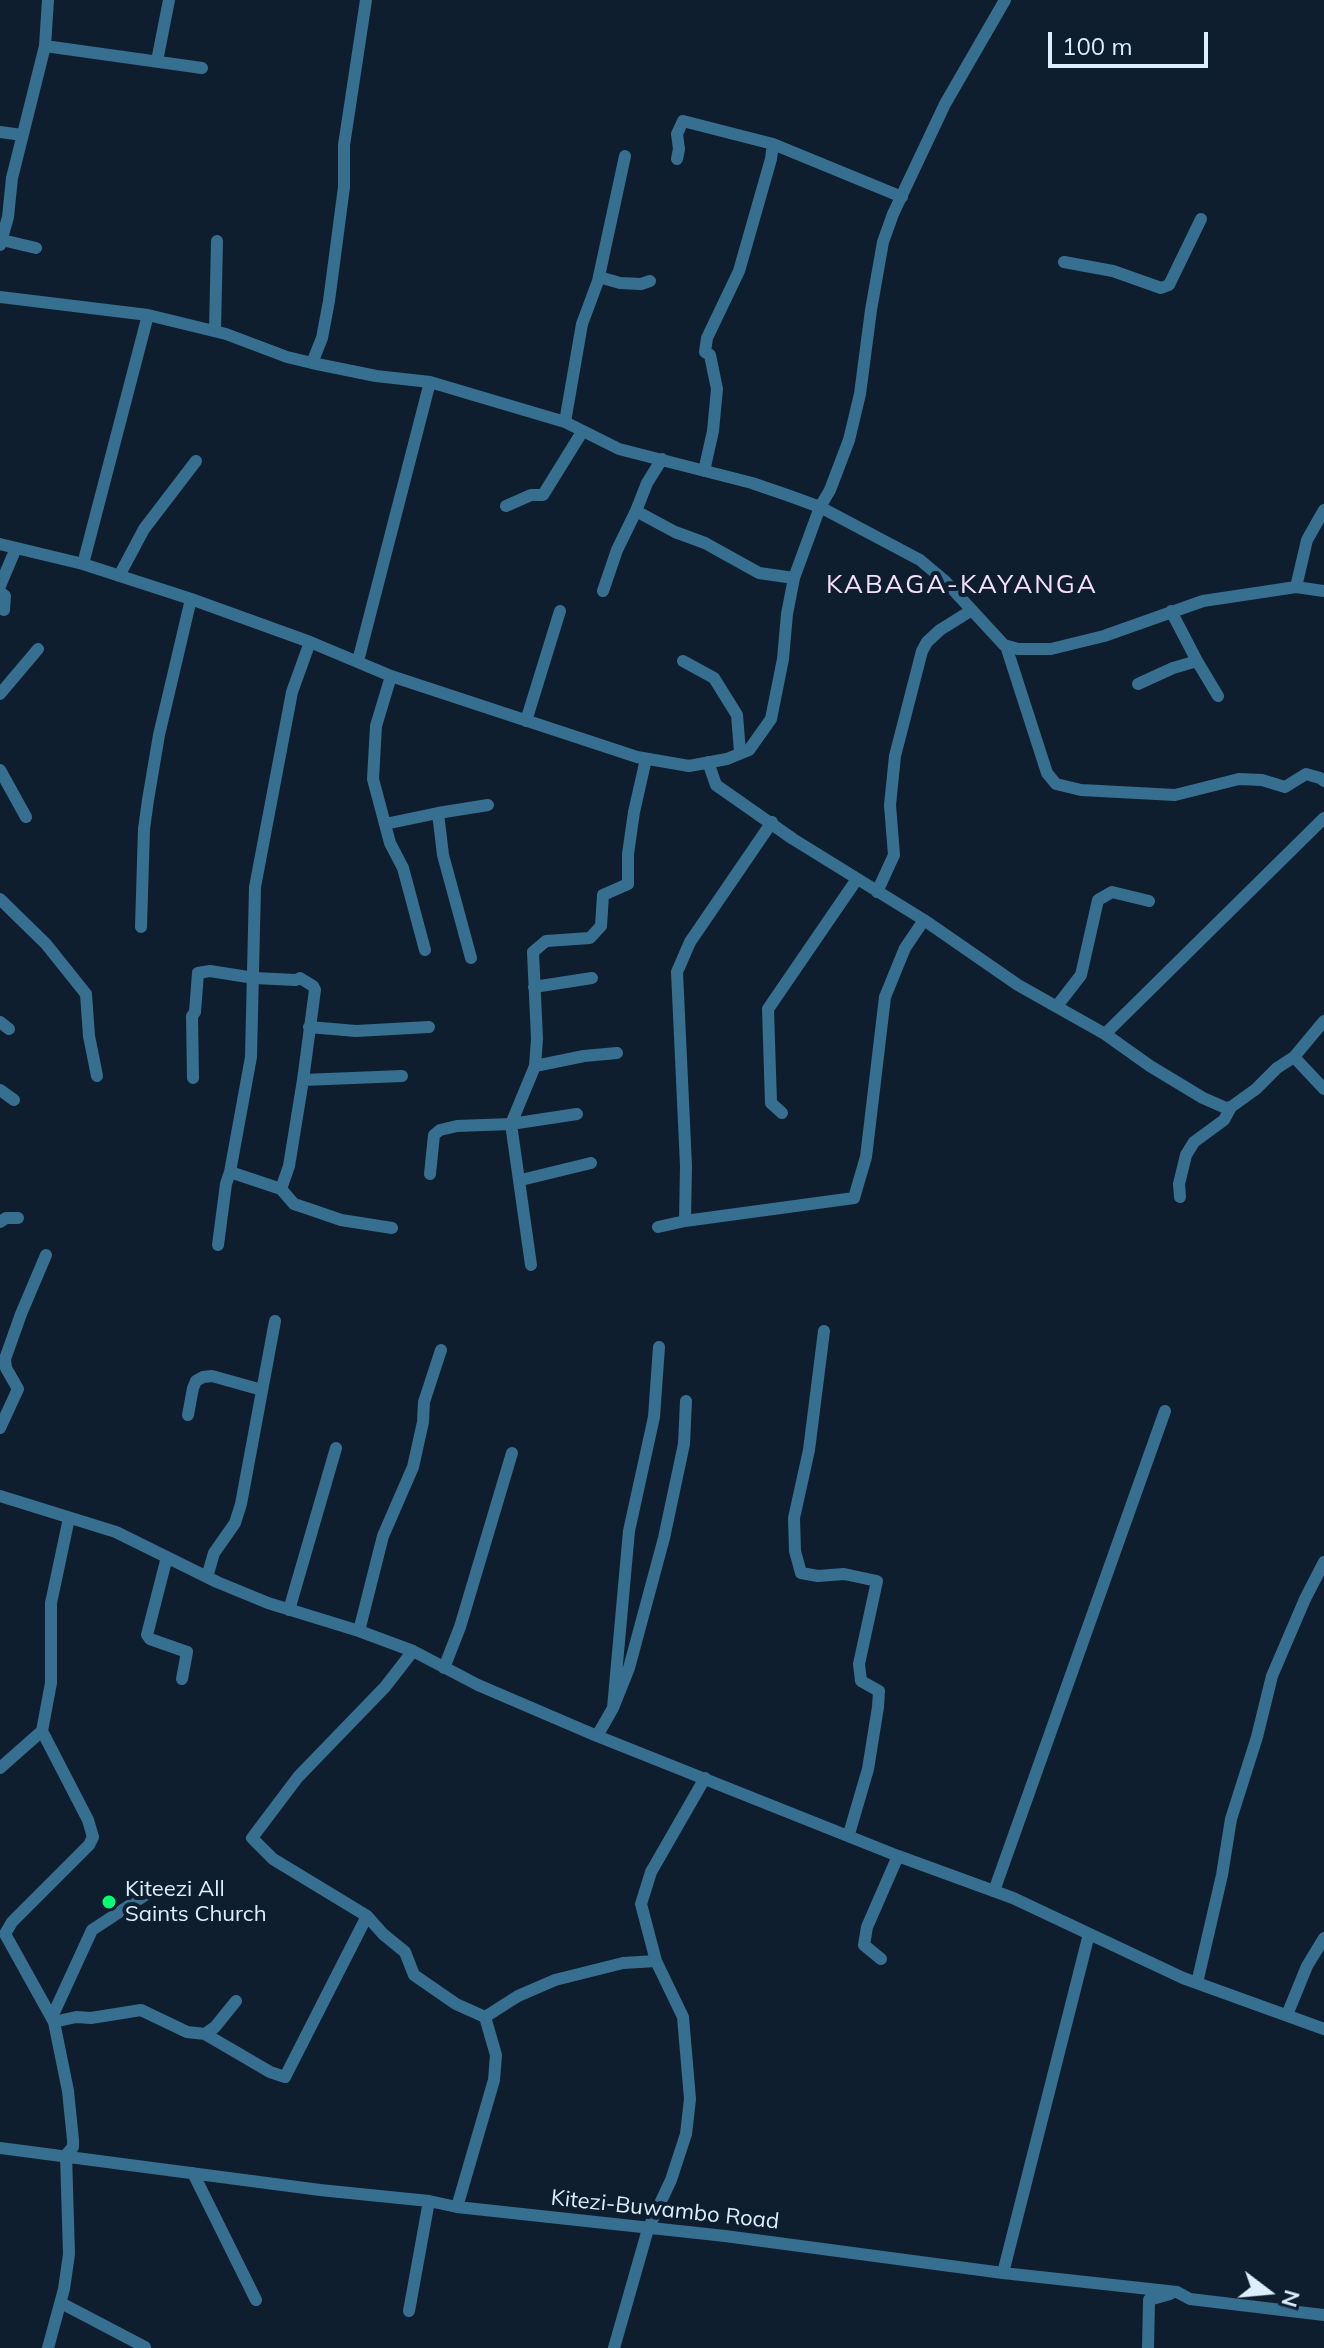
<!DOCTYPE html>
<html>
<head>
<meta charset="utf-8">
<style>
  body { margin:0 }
  #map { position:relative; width:1324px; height:2348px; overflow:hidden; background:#0f1e2e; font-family:Mulish,sans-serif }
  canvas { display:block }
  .north { position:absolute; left:1228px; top:2252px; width:80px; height:80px; -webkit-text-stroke:6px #0f1e2e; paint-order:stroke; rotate:106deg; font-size:22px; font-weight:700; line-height:32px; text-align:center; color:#dcefff }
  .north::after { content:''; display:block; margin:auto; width:28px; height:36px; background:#dcefff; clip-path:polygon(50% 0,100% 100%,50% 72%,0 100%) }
  .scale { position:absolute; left:1048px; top:32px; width:160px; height:36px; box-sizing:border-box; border:4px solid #dcefff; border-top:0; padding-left:10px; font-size:24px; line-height:28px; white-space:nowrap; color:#dcefff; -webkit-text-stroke:6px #0f1e2e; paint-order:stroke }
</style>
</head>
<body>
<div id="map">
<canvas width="1324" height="2348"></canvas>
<div class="north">N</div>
<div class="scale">100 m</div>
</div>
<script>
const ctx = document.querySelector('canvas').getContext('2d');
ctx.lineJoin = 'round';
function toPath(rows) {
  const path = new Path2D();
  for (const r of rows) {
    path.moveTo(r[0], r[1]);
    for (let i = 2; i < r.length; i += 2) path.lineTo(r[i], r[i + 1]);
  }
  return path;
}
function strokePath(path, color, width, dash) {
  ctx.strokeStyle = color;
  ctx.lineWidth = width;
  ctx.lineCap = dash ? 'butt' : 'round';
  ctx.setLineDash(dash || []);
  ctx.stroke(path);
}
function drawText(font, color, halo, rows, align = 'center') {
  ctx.font = font + ' Mulish,sans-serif';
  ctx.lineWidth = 8;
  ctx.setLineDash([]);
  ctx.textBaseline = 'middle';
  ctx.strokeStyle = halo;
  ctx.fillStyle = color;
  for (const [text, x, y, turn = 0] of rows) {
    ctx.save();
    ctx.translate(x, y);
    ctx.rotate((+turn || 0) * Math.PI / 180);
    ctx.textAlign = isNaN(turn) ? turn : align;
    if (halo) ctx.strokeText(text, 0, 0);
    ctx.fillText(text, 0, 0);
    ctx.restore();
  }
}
strokePath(toPath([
  [45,46,202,68],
  [157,61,169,0],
  [0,132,22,135],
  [677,159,679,149,677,134,683,121,773,144,902,197],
  [2,240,36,248],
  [0,245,8,217,12,178,45,46,48,0],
  [1064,262,1113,271,1161,288,1169,285,1201,219],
  [599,277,620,283,641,284,650,281],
  [0,297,148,315,226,334,287,357,312,363,376,376,430,382,565,422,619,449,752,483,787,495,820,507,920,560,945,581,1004,645,1018,649,1051,649,1104,636,1203,601,1296,587,1324,591],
  [215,331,217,241],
  [312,363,322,338,329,301,344,187,344,145,366,0],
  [565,422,582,324,598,281,625,156],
  [662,459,647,483,636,511,675,532,705,543,759,573,794,578],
  [704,471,713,431,717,389,710,355,705,352,707,338,739,271,771,159,773,144],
  [506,506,531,495,543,495,582,432],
  [0,544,83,564,191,599,310,642,391,676,637,757,689,766,727,759,749,750,771,719,783,659,787,614,794,578,820,507,830,490,849,440,860,394,871,310,883,242,893,214,945,104,1005,0],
  [83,564,148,315],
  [119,576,144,529,196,461],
  [0,586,16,548],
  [1296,587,1307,540,1324,510],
  [603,591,617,550,636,511],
  [0,592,5,596,4,610],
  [1171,611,1197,661,1218,696],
  [310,642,292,692,255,887,251,1057,230,1172,281,1189,294,1204,309,1209,341,1220,392,1228],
  [1006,646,1047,773,1056,784,1081,790,1175,795,1239,779,1262,780,1285,787,1306,774,1320,778,1324,781],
  [358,661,430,382],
  [683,661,714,678,737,715,740,752],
  [391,676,376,726,373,779,390,843,403,868,425,950],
  [1138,684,1173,668,1197,661],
  [0,694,38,649],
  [526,721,560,611],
  [708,762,716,785,793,839,924,920,1018,985,1105,1034,1150,1066,1203,1098,1226,1108,1231,1107,1256,1089,1277,1068,1294,1057,1324,1089],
  [0,770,26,817],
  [438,813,488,805],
  [385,824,438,813,443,855,471,958],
  [877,892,894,855,890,805,895,756,922,651,927,642,940,630,972,610],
  [0,899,46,944,86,994,89,1036,97,1076],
  [141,927,144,829,148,800,159,735,191,599],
  [534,987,592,978],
  [1057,1006,1081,975,1098,900,1112,892,1149,901],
  [0,1022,9,1029],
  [309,1027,356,1031,429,1027],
  [1105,1034,1324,818],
  [1294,1057,1324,1021],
  [535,1066,584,1056,617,1053],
  [193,1078,192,1016,195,1012,198,973,210,971,254,978,296,980,300,978,313,986,315,990,303,1080,289,1166,281,1189],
  [303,1080,402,1076],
  [0,1090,14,1100],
  [782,1113,771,1103,768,1009,857,879],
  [430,1174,434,1135,440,1130,457,1126,511,1124,577,1114],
  [521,1180,591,1163],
  [1180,1197,1179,1184,1186,1155,1194,1142,1224,1120,1231,1107],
  [685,1221,854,1198,866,1157,885,997,905,948,924,920],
  [0,1222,6,1218,18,1218],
  [658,1227,685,1221,686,1166,677,972,690,942,772,822],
  [218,1245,226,1184,230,1172],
  [531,1265,511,1124,535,1066,537,1039,533,952,546,941,590,938,601,926,603,895,628,884,628,854,634,812,646,759],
  [824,1331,809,1450,794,1518,795,1551,801,1573,818,1576,844,1574,877,1581,859,1664,861,1681,879,1691,878,1707,868,1769,849,1834],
  [188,1415,193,1388,196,1381,203,1377,212,1376,262,1390],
  [0,1428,18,1389,6,1368,5,1359,21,1314,46,1255],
  [0,1496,116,1532,217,1582,268,1603,359,1631,413,1651,478,1685,597,1736,898,1856,1013,1898,1183,1978,1324,2029],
  [167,1557,147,1635,150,1639,187,1652,182,1679],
  [207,1577,214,1553,235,1523,241,1504,275,1321],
  [289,1610,336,1448],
  [359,1631,383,1536,413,1467,423,1422,424,1402,441,1350],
  [413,1651,385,1687,298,1777,252,1838,273,1859,367,1916,383,1934,405,1952,414,1975,456,2004,485,2017,518,1996,555,1980,623,1963,656,1961],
  [444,1668,460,1627,512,1453],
  [613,1708,629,1531,654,1417,659,1347],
  [597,1736,613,1708,629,1668,664,1538,684,1444,686,1401],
  [0,1768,42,1731],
  [994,1891,1165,1411],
  [881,1959,864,1945,867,1927,898,1856],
  [1197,1983,1222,1875,1231,1819,1257,1737,1272,1676,1305,1599,1324,1562],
  [1287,2015,1307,1966,1324,1938],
  [52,2017,92,1930,153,1890],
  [54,2022,76,2017,91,2018,141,2010,187,2032,205,2034,215,2027,236,2001],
  [205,2034,270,2072,285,2077,367,1916],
  [0,2148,320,2190,429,2201,457,2207,725,2236,1003,2273,1177,2292,1190,2299,1324,2315],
  [193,2173,256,2300],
  [457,2207,494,2080,496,2055,485,2017],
  [1003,2273,1089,1934],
  [61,2303,145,2347],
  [409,2311,429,2201],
  [48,2348,64,2289,69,2254,66,2155,73,2147,73,2140,68,2091,54,2022,5,1934,12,1922,89,1845,93,1837,88,1820,42,1731,51,1683,51,1603,69,1518],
  [614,2348,648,2229,671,2180,686,2134,690,2099,683,2017,656,1961,641,1904,651,1872,705,1778],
  [1148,2348,1149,2300,1170,2294]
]), '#376f91', 12);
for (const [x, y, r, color] of [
  [109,1902,8,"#08ff75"]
]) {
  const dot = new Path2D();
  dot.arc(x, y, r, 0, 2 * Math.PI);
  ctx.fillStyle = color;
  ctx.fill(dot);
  strokePath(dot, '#0f1e2e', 3);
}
drawText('22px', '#dcefff', '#0f1e2e', [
  ["Kiteezi All",125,1889],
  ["Saints Church",125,1914]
], 'left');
drawText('22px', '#dcefff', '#0f1e2e', [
  ["Kitezi-Buwambo Road",665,2210,6]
]);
ctx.letterSpacing = '2px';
drawText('26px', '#f5deff', '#0f1e2e', [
  ["KABAGA-KAYANGA",962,585]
]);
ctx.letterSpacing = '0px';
</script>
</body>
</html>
